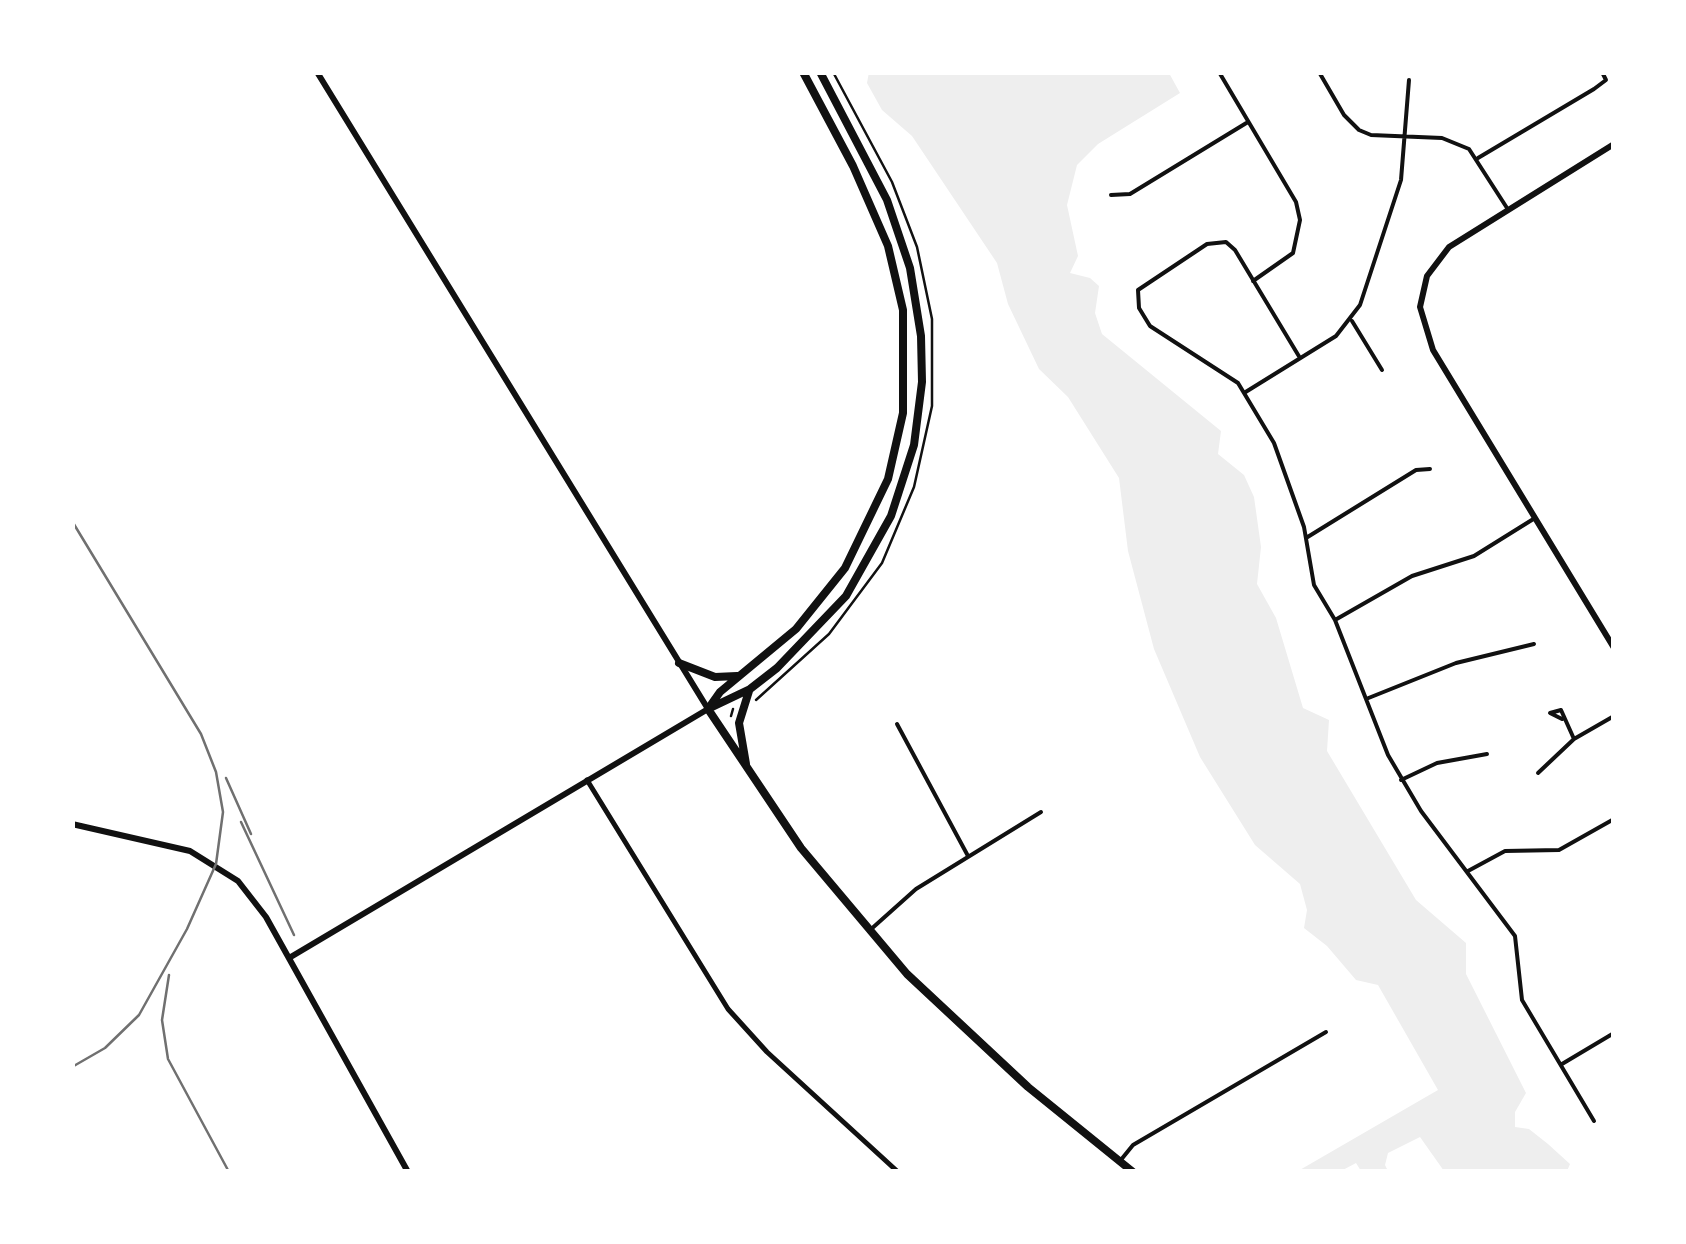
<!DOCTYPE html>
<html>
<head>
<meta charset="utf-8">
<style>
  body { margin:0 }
  #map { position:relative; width:1686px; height:1244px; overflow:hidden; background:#fff; font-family:Poppins,sans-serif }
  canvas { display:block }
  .frame { position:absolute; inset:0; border:75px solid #fff; pointer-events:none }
</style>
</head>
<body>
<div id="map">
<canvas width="1686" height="1244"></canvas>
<div class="frame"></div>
</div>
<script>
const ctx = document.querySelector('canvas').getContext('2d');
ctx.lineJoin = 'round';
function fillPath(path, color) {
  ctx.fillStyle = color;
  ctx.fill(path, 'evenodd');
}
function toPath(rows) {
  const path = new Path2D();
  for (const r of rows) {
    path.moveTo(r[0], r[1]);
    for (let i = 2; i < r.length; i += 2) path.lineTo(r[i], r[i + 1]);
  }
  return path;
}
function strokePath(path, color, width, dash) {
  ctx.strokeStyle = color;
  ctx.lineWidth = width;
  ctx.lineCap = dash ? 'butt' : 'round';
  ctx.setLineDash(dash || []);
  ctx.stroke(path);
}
fillPath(toPath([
  [869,72,1169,73,1180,93,1098,144,1077,165,1067,205,1078,256,1070,273,1090,278,1099,286,1095,313,1102,334,1221,431,1218,454,1244,475,1254,497,1261,547,1257,584,1276,618,1303,708,1329,720,1327,751,1416,900,1466,943,1466,974,1526,1093,1515,1112,1515,1127,1529,1129,1548,1144,1570,1164,1567,1171,1444,1171,1420,1137,1388,1153,1385,1165,1388,1171,1361,1171,1356,1163,1341,1171,1298,1171,1438,1090,1378,985,1356,980,1327,946,1304,928,1307,910,1300,884,1255,845,1200,757,1154,649,1128,551,1119,478,1068,397,1039,369,1008,304,997,263,912,136,882,110,867,83]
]), '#eee');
strokePath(toPath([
  [756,700,829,634,882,563,914,487,932,406,932,319,917,247,892,182,833,72],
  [731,716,733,709]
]), '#111', 2.5);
strokePath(toPath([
  [1219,72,1296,202,1300,220,1293,253,1253,281],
  [1319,72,1344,115,1359,130,1371,135,1442,138,1469,149,1507,208],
  [1478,158,1594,89,1606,80,1602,72],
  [1111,195,1130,194,1248,122],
  [1352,321,1382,370],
  [1300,358,1235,250,1226,242,1207,244,1138,290,1139,308,1150,326,1238,383,1274,443,1304,527,1314,585,1335,620,1388,755,1421,811,1515,936,1522,1000,1594,1121],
  [1244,393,1336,336,1360,305,1401,180,1409,80],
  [1306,538,1416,470,1430,469],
  [1335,620,1412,576,1474,556,1535,518],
  [1366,699,1456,663,1534,644],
  [1562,719,1550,713,1561,710,1574,739],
  [897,724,968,856],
  [1538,773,1574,739,1614,716],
  [1401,780,1437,763,1487,754],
  [1468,871,1505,851,1559,850,1614,819],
  [869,931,916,889,1041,812],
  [1562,1064,1614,1033],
  [1120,1161,1133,1145,1326,1032]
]), '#111', 4);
strokePath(toPath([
  [587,780,728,1009,767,1052,898,1172]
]), '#111', 5);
strokePath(toPath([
  [1614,144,1449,247,1427,276,1420,307,1433,350,1614,648],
  [72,824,190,851,238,881,266,917,408,1172],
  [289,958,708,709]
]), '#111', 6);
strokePath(toPath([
  [317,72,708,709]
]), '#111', 6);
strokePath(toPath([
  [679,663,715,677,737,676],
  [708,709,750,689,777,668,846,596,891,516,914,445,922,382,921,336,910,268,887,200,820,72],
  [708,709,720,692,796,629,845,568,888,479,903,413,903,310,888,246,853,166,803,72],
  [708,709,801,848,907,974,1028,1087,1133,1172],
  [746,764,739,723,749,691]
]), '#111', 8);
strokePath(toPath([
  [72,521,201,734,216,772,223,812,216,864,187,929,139,1015,105,1048,72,1067],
  [226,778,251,834],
  [241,822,294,935],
  [169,975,162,1020,168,1059,229,1172]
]), '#707070', 2.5);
</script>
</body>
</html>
